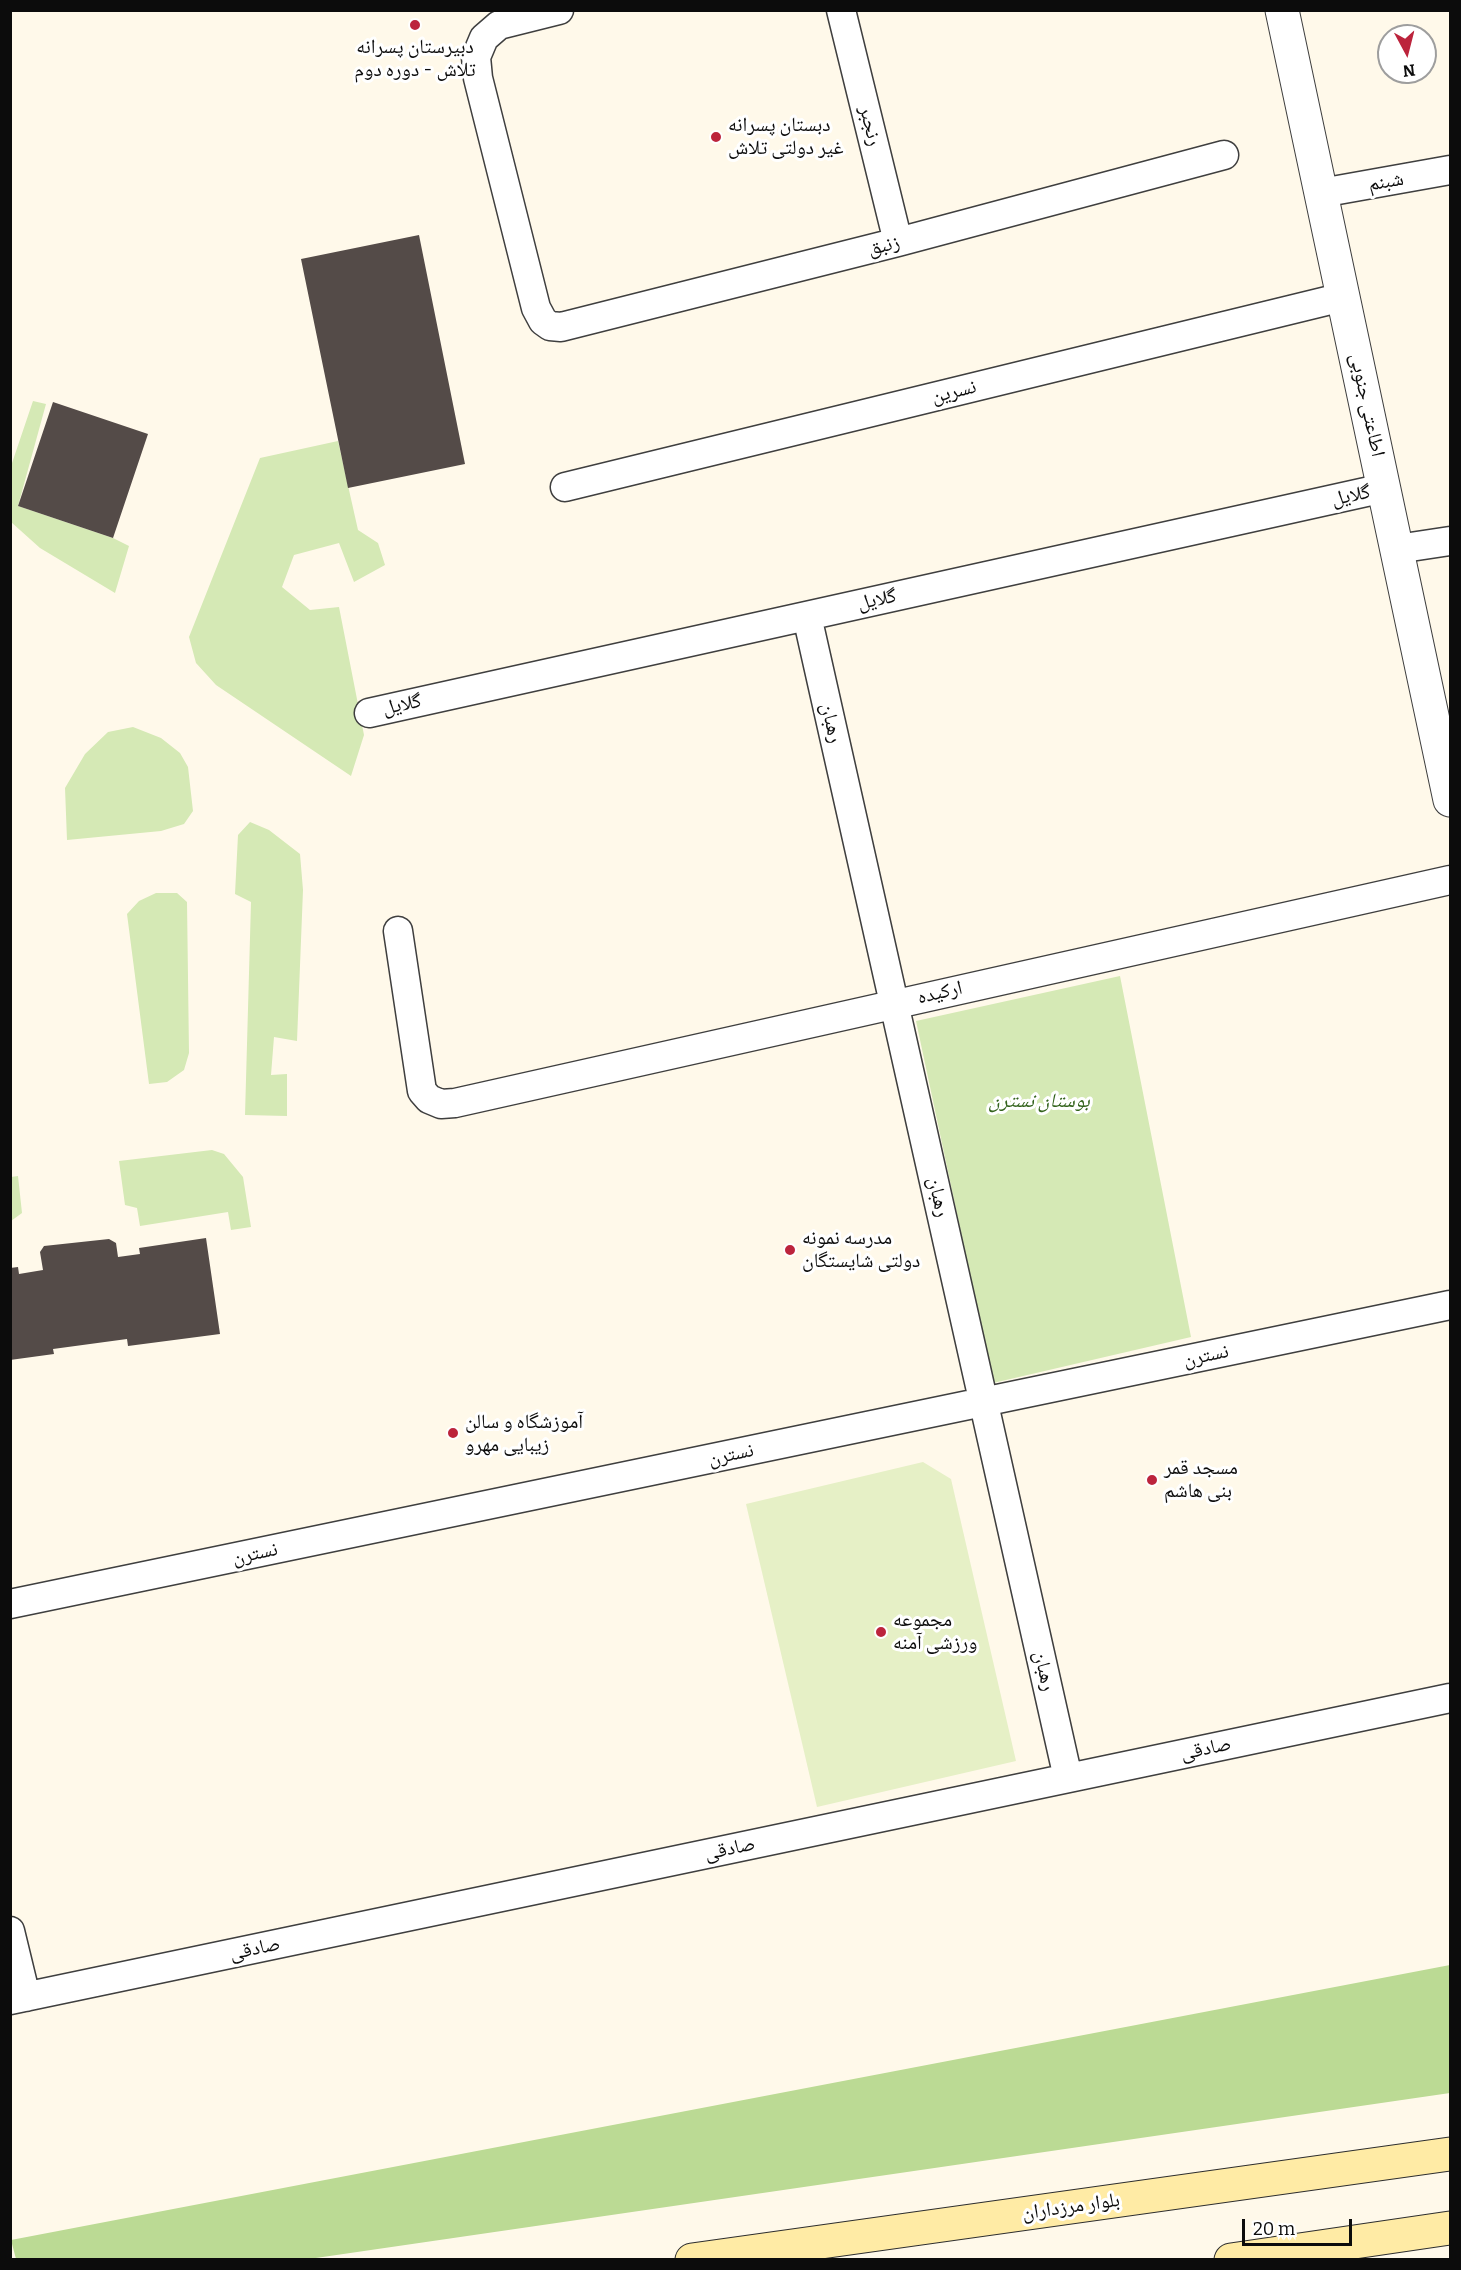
<!DOCTYPE html>
<html>
<head>
<meta charset="utf-8">
<style>
  body { margin:0 }
  #map { position:relative; width:1461px; height:2270px; overflow:hidden; background:#fff9ea; font-family:Bitter,serif }
  canvas { display:block }
  .frame { position:absolute; inset:0; border:12px solid #0c0c0c; pointer-events:none }
  .north { position:absolute; left:1377px; top:24px; width:60px; height:60px; box-sizing:border-box; background:#fff; border:2px solid #9e9e9e; border-radius:50%; rotate:173deg; font-size:16px; font-weight:700; line-height:24px; text-align:center; color:#0c0c0c }
  .north::after { content:''; display:block; margin:auto; width:21px; height:27px; background:#bc243c; clip-path:polygon(50% 0,100% 100%,50% 72%,0 100%) }
  .scale { position:absolute; left:1242px; top:2219px; width:110px; height:27px; box-sizing:border-box; border:3px solid #0c0c0c; border-top:0; padding-left:8px; font-size:18px; line-height:21px; white-space:nowrap; color:#0c0c0c; -webkit-text-stroke:4px #fff; paint-order:stroke }
</style>
</head>
<body>
<div id="map">
<canvas width="1461" height="2270"></canvas>
<div class="frame"></div>
<div class="north">N</div>
<div class="scale">20 m</div>
</div>
<script>
const ctx = document.querySelector('canvas').getContext('2d');
ctx.lineJoin = 'round';
function fillPath(path, color) {
  ctx.fillStyle = color;
  ctx.fill(path, 'evenodd');
}
function toPath(rows) {
  const path = new Path2D();
  for (const r of rows) {
    path.moveTo(r[0], r[1]);
    for (let i = 2; i < r.length; i += 2) path.lineTo(r[i], r[i + 1]);
  }
  return path;
}
function strokePath(path, color, width, dash) {
  ctx.strokeStyle = color;
  ctx.lineWidth = width;
  ctx.lineCap = dash ? 'butt' : 'round';
  ctx.setLineDash(dash || []);
  ctx.stroke(path);
}
function drawText(font, color, halo, rows, align = 'center') {
  ctx.font = font + ' Bitter,"Noto Naskh Arabic",serif';
  ctx.lineWidth = 6;
  ctx.setLineDash([]);
  ctx.textBaseline = 'middle';
  ctx.strokeStyle = halo;
  ctx.fillStyle = color;
  for (const [text, x, y, turn = 0] of rows) {
    ctx.save();
    ctx.translate(x, y);
    ctx.rotate((+turn || 0) * Math.PI / 180);
    ctx.textAlign = isNaN(turn) ? turn : align;
    if (halo) ctx.strokeText(text, 0, 0);
    ctx.fillText(text, 0, 0);
    ctx.restore();
  }
}
fillPath(toPath([
  [33,401,46,404,18,506,113,538,129,546,115,593,40,548,11,522,11,466],
  [338,441,358,530,378,543,385,565,354,582,339,543,294,555,282,587,310,610,339,607,364,735,351,776,216,685,196,663,189,637,260,458],
  [133,727,161,738,180,753,188,767,193,811,184,824,161,831,67,840,65,788,85,754,108,732],
  [250,822,269,830,300,854,303,890,297,1041,274,1037,271,1075,287,1074,287,1116,245,1115,251,902,235,894,238,835],
  [156,893,177,893,187,902,189,1053,184,1070,167,1082,149,1084,127,914,139,901],
  [1120,976,1191,1337,993,1383,916,1021],
  [212,1150,224,1154,243,1177,251,1227,231,1230,228,1212,140,1226,137,1208,125,1205,119,1161],
  [18,1176,22,1213,11,1221,11,1177]
]), '#d5e9b5');
fillPath(toPath([
  [1450,1965,1450,2093,309,2259,16,2259,11,2240]
]), '#bbda94');
fillPath(toPath([
  [923,1462,951,1479,1016,1761,817,1807,746,1504]
]), '#e6f0c6');
fillPath(toPath([
  [419,235,465,464,348,488,301,259],
  [53,402,148,434,113,538,18,506],
  [206,1238,220,1334,128,1346,127,1339,53,1349,54,1354,10,1360,10,1268,18,1267,19,1274,43,1270,40,1252,44,1246,109,1239,116,1243,118,1257,140,1254,139,1248]
]), '#544b48');
const minor = toPath([
  [559,10,499,25,484,38,476,57,478,78,536,308,543,321,550,326,561,327,898,242,1224,155],
  [841,10,898,242],
  [1321,193,1450,170],
  [565,487,1343,297],
  [1397,549,1450,541],
  [807,616,1068,1778],
  [369,713,1384,488],
  [398,931,422,1091,429,1099,441,1104,455,1103,1450,880],
  [10,1604,1450,1305],
  [10,1931,26,1997],
  [10,2000,1450,1698]
]);
const tertiary = toPath([
  [1282,10,1450,800]
]);
const secondary = toPath([
  [692,2260,1450,2154],
  [1231,2260,1450,2228]
]);
strokePath(minor, '#3f3f3f', 31);
strokePath(tertiary, '#3f3f3f', 35);
strokePath(secondary, '#2e2e2e', 35);
strokePath(minor, '#fff', 28);
strokePath(tertiary, '#fff', 33);
strokePath(secondary, '#ffeba5', 33);
for (const [x, y, r, color] of [
  [415,25,6,"#bc243c"],
  [716,137,6,"#bc243c"],
  [790,1250,6,"#bc243c"],
  [453,1433,6,"#bc243c"],
  [1152,1480,6,"#bc243c"],
  [881,1632,6,"#bc243c"]
]) {
  const dot = new Path2D();
  dot.arc(x, y, r, 0, 2 * Math.PI);
  ctx.fillStyle = color;
  ctx.fill(dot);
  strokePath(dot, '#fff', 2);
}
drawText('20px', '#0c0c0c', '#fff', [
  ["دبیرستان پسرانه",415,47,"center"],
  ["تلاش - دوره دوم",415,70,"center"],
  ["دبستان پسرانه",728,125],
  ["غیر دولتی تلاش",728,148],
  ["مدرسه نمونه",802,1238],
  ["دولتی شایستگان",802,1261],
  ["آموزشگاه و سالن",465,1422],
  ["زیبایی مهرو",465,1445],
  ["مسجد قمر",1164,1468],
  ["بنی هاشم",1164,1491],
  ["مجموعه",893,1620],
  ["ورزشی آمنه",893,1643]
], 'left');
drawText('20px', '#0c0c0c', '#fff', [
  ["رنجبر",870,126,76],
  ["شبنم",1386,182,-10],
  ["زنبق",884,246,-14],
  ["نسرین",954,392,-14],
  ["اطاعتی جنوبی",1367,405,78],
  ["گلایل",1351,496,-12],
  ["گلایل",877,600,-12],
  ["گلایل",402,705,-12],
  ["رهبان",831,723,77],
  ["ارکیده",940,993,-13],
  ["رهبان",938,1197,77],
  ["نسترن",1206,1356,-12],
  ["نسترن",731,1455,-12],
  ["نسترن",255,1554,-12],
  ["رهبان",1044,1671,77],
  ["صادقی",1206,1749,-12],
  ["صادقی",730,1849,-12],
  ["صادقی",255,1949,-12],
  ["بلوار مرزداران",1071,2207,-8]
]);
drawText('italic 20px', '#33631c', '#fff', [
  ["بوستان نسترن",1039,1101]
]);
</script>
</body>
</html>
